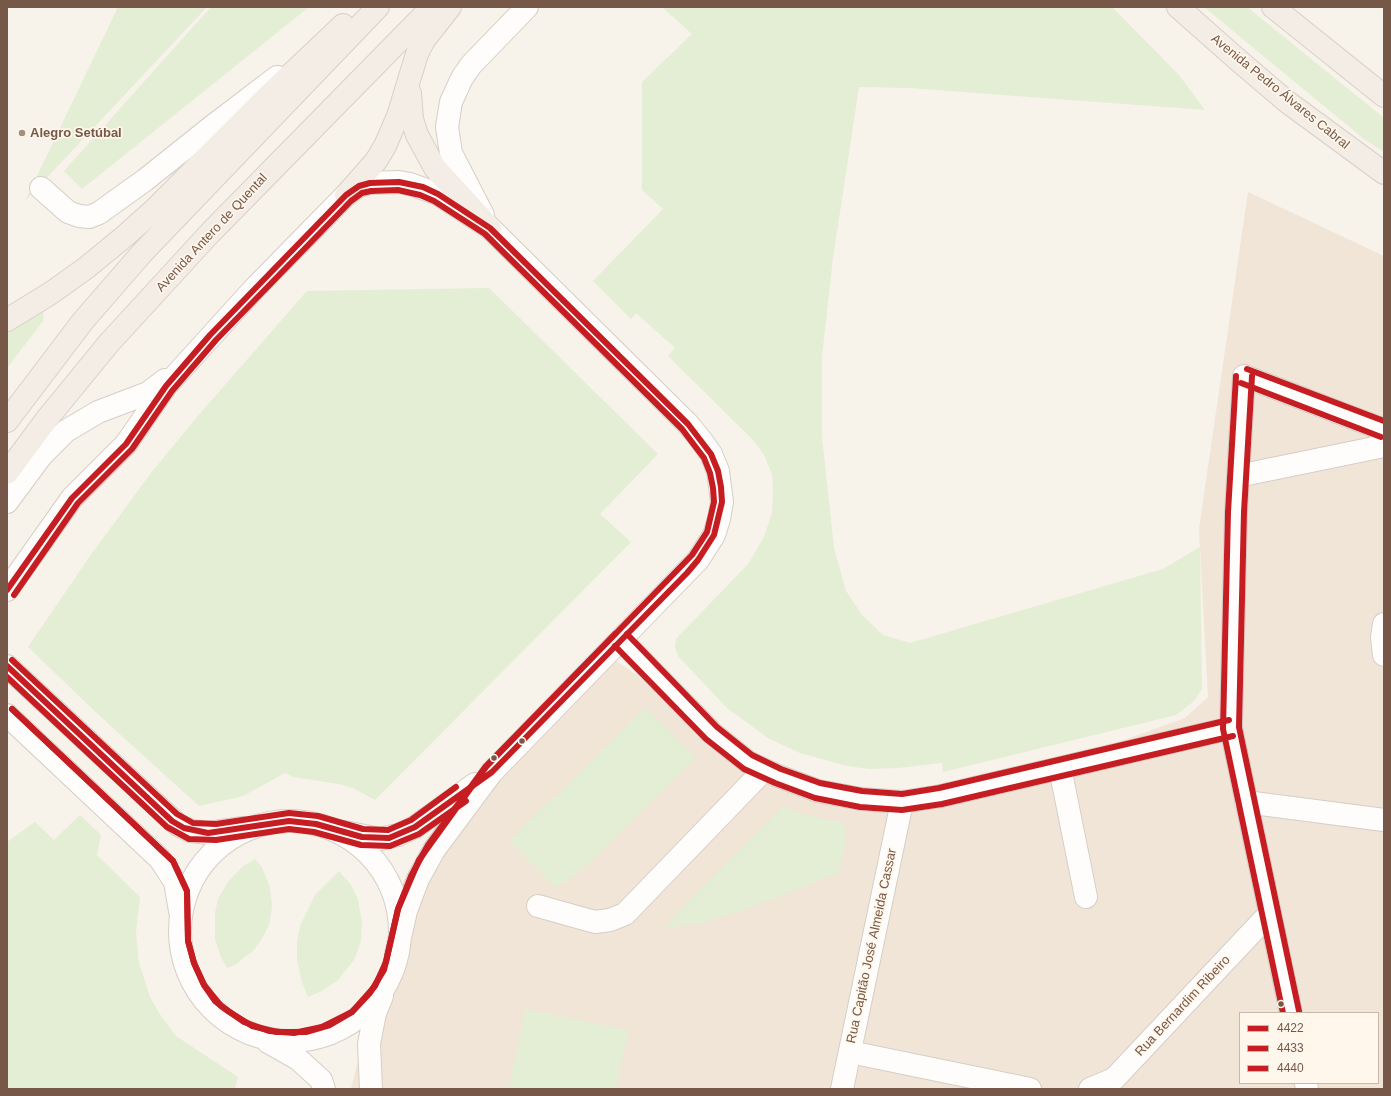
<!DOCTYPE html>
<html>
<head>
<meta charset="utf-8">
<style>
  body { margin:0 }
  #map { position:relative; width:1391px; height:1096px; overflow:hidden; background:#f7f2ea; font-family:Helvetica,sans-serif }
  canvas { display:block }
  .frame { position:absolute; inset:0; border:8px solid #775848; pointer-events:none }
  .legend { position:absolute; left:1239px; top:1012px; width:140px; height:72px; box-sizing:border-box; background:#fff7eb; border:1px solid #c9b7aa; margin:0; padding:5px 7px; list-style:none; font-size:12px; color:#775848 }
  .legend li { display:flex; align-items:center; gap:8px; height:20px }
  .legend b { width:20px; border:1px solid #c9b7aa }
</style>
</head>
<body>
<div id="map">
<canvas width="1391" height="1096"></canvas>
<div class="frame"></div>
<ul class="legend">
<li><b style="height:5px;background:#c61d23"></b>4422</li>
<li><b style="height:5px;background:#c61d23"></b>4433</li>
<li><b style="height:5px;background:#c61d23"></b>4440</li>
</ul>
</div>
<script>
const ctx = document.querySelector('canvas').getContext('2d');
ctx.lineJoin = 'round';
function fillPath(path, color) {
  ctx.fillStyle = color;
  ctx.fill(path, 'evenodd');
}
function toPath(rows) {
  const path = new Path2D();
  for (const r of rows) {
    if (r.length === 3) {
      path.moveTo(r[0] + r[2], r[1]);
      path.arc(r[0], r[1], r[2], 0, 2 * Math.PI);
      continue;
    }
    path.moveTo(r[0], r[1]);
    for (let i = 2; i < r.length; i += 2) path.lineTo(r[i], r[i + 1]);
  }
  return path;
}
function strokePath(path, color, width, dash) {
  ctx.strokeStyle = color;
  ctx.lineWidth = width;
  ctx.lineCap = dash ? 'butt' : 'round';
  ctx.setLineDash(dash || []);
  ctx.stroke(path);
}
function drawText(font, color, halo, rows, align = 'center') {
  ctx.font = font + ' Helvetica,sans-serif';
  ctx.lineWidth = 3.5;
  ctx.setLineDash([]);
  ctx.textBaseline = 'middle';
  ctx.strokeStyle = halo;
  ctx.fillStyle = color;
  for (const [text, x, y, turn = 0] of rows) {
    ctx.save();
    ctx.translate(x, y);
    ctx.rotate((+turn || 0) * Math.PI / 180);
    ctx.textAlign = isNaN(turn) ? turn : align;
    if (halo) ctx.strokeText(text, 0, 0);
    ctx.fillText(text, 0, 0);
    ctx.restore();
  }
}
fillPath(toPath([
  [1248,192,1384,256,1384,1089,351,1089,382,962,449,803,616,661,701,718,780,781,961,799,1185,718,1208,697,1199,529],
  [1240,1013,1378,1013,1378,1083,1240,1083]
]), '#f1e5d7');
fillPath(toPath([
  [118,7,207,7,25,201],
  [211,7,309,7,82,189,64,171],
  [662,7,1112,7,1179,75,1205,110,909,88,859,87,833,258,822,356,822,437,834,548,846,591,862,615,883,635,910,643,1163,569,1200,547,1202,689,1194,701,1176,715,943,772,942,763,898,768,869,769,847,766,800,753,768,738,727,708,678,656,675,647,676,639,749,563,764,537,772,513,773,492,772,474,765,457,755,442,668,356,675,348,636,313,631,319,593,281,663,209,642,190,642,82,692,34],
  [1204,7,1247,7,1384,118,1384,152,1364,139],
  [489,288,658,454,600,514,631,542,375,800,353,788,339,784,293,777,285,773,243,796,199,806,102,718,28,647,90,556,151,473,197,417,307,291],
  [44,309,43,321,7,368,7,331],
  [646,707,696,758,576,875,556,888,509,841],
  [783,807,809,816,836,821,843,824,846,831,846,836,839,873,741,911,700,923,662,929],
  [80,815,101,835,97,855,140,897,136,932,139,963,150,997,159,1013,176,1036,238,1077,235,1089,7,1089,7,842,35,822,54,840],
  [255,859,262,867,270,888,272,907,269,925,261,940,254,950,235,965,227,968,221,957,215,940,215,913,218,899,228,882,242,867],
  [339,871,351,885,358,900,362,922,361,941,354,960,338,980,322,991,308,997,302,982,297,961,297,943,300,926,315,895],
  [525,1009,628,1030,616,1089,509,1089]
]), '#e3eed4');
const minor = toPath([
  [41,188,68,212,79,216,89,217,99,213,145,180,214,125,277,77],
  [483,215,451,153,447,127,451,102,462,78,471,65,527,7],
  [1238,476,1384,446],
  [7,502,41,456,66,431,98,412,148,393,165,380],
  [7,590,72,498,126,444,166,386,253,290,346,195,359,186,370,183,399,182,410,184,438,194,490,228,688,424,701,440,711,454,718,471,722,502,719,519,714,535,698,560,492,772,434,850,418,879,406,911,396,955],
  [1384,624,1382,637,1384,655],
  [621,640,712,733,748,762,778,776,818,791,861,799,902,802,941,796,1231,728],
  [7,666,178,825,191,831,208,833,243,828],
  [7,715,160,859,175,882,180,911],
  [1060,768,1086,897],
  [1246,802,1384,820],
  [290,931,110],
  [344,832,380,839,398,835,415,827,475,784],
  [538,906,595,922,610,920,625,914,764,770],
  [1291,1013,1231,728,1236,512,1244,376,1384,430],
  [268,1042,298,1059,321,1080,324,1089],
  [850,1052,1030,1089],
  [1306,1083,1307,1089],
  [371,1089,369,1044,375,1013,382,996],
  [842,1089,902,802],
  [1090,1089,1114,1079,1270,913]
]);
const major = toPath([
  [1178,7,1238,60,1286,101,1384,173],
  [1273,7,1384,96],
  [410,93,412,119,417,135,435,168,490,228],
  [346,195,376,161,385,146,398,116,417,54,424,40,450,7],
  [7,320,51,293,86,268,125,236,155,209,266,98,343,25],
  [7,421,83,321,142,253,378,7],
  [7,473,46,420,109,343,210,233,432,7]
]);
strokePath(minor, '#d6cec6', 24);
strokePath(major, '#d9cfc9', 24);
strokePath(minor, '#fefdfc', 22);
strokePath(major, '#f3ede5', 22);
strokePath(toPath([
  [7,590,72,498,126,444,166,386,210,335,346,195,359,186,370,183,399,182,423,187,438,194,490,228,688,424,711,454,718,471,721,487,722,502,714,535,698,560,687,573,492,772,415,827,389,838,362,837,316,824,289,821,208,833,184,828,172,821,7,666]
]), '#c61d23', 6);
strokePath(toPath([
  [1236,376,1228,512,1223,729,1283,1013],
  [1241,383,1381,437],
  [615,646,706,739,744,769,775,783,815,798,860,807,902,810,942,804,1233,736],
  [7,677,167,827,189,839,216,840,289,829,314,832,361,845,390,846,419,834,466,801],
  [12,709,173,861,187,891,188,941,194,963,204,985,221,1006,244,1022,269,1031,294,1033,322,1027,352,1012,375,986,386,962,398,909,419,860,486,767,692,555,707,532,714,502,713,488,710,473,704,458,682,429,485,234,434,201,420,195,398,190,371,191,362,193,351,201,216,340,172,391,132,449,78,503,14,595]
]), '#c61d23', 6);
strokePath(toPath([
  [1247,369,1384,421],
  [1252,376,1244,512,1239,727,1299,1011],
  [627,634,717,727,752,755,781,769,820,783,862,791,902,794,939,788,1229,720],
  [12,660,177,814,193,823,216,824,289,813,318,816,363,829,388,830,411,820,456,787],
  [12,709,173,861,187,891,188,941,194,963,204,985,215,1001,228,1011,252,1026,277,1032,306,1032,330,1025,342,1018,352,1012,370,993,384,970,398,909,411,876,428,845,486,766,615,634]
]), '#c61d23', 6);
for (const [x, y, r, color] of [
  [22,133,4,"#a48e81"],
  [522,741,3.5,"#775848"],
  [494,758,3.5,"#775848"],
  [1281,1004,3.5,"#775848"]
]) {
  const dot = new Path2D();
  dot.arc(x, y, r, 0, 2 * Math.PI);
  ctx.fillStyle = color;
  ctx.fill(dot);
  strokePath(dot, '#fff7eb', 1.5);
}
drawText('13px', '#775848', '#fff7eb', [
  ["Avenida Pedro Álvares Cabral",1280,92,39],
  ["Avenida Antero de Quental",212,233,-47],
  ["Rua Capitão José Almeida Cassar",872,946,-78],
  ["Rua Bernardim Ribeiro",1183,1006,-47]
]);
drawText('bold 13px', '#775848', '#fff7eb', [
  ["Alegro Setúbal",30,133]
], 'left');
</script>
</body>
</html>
